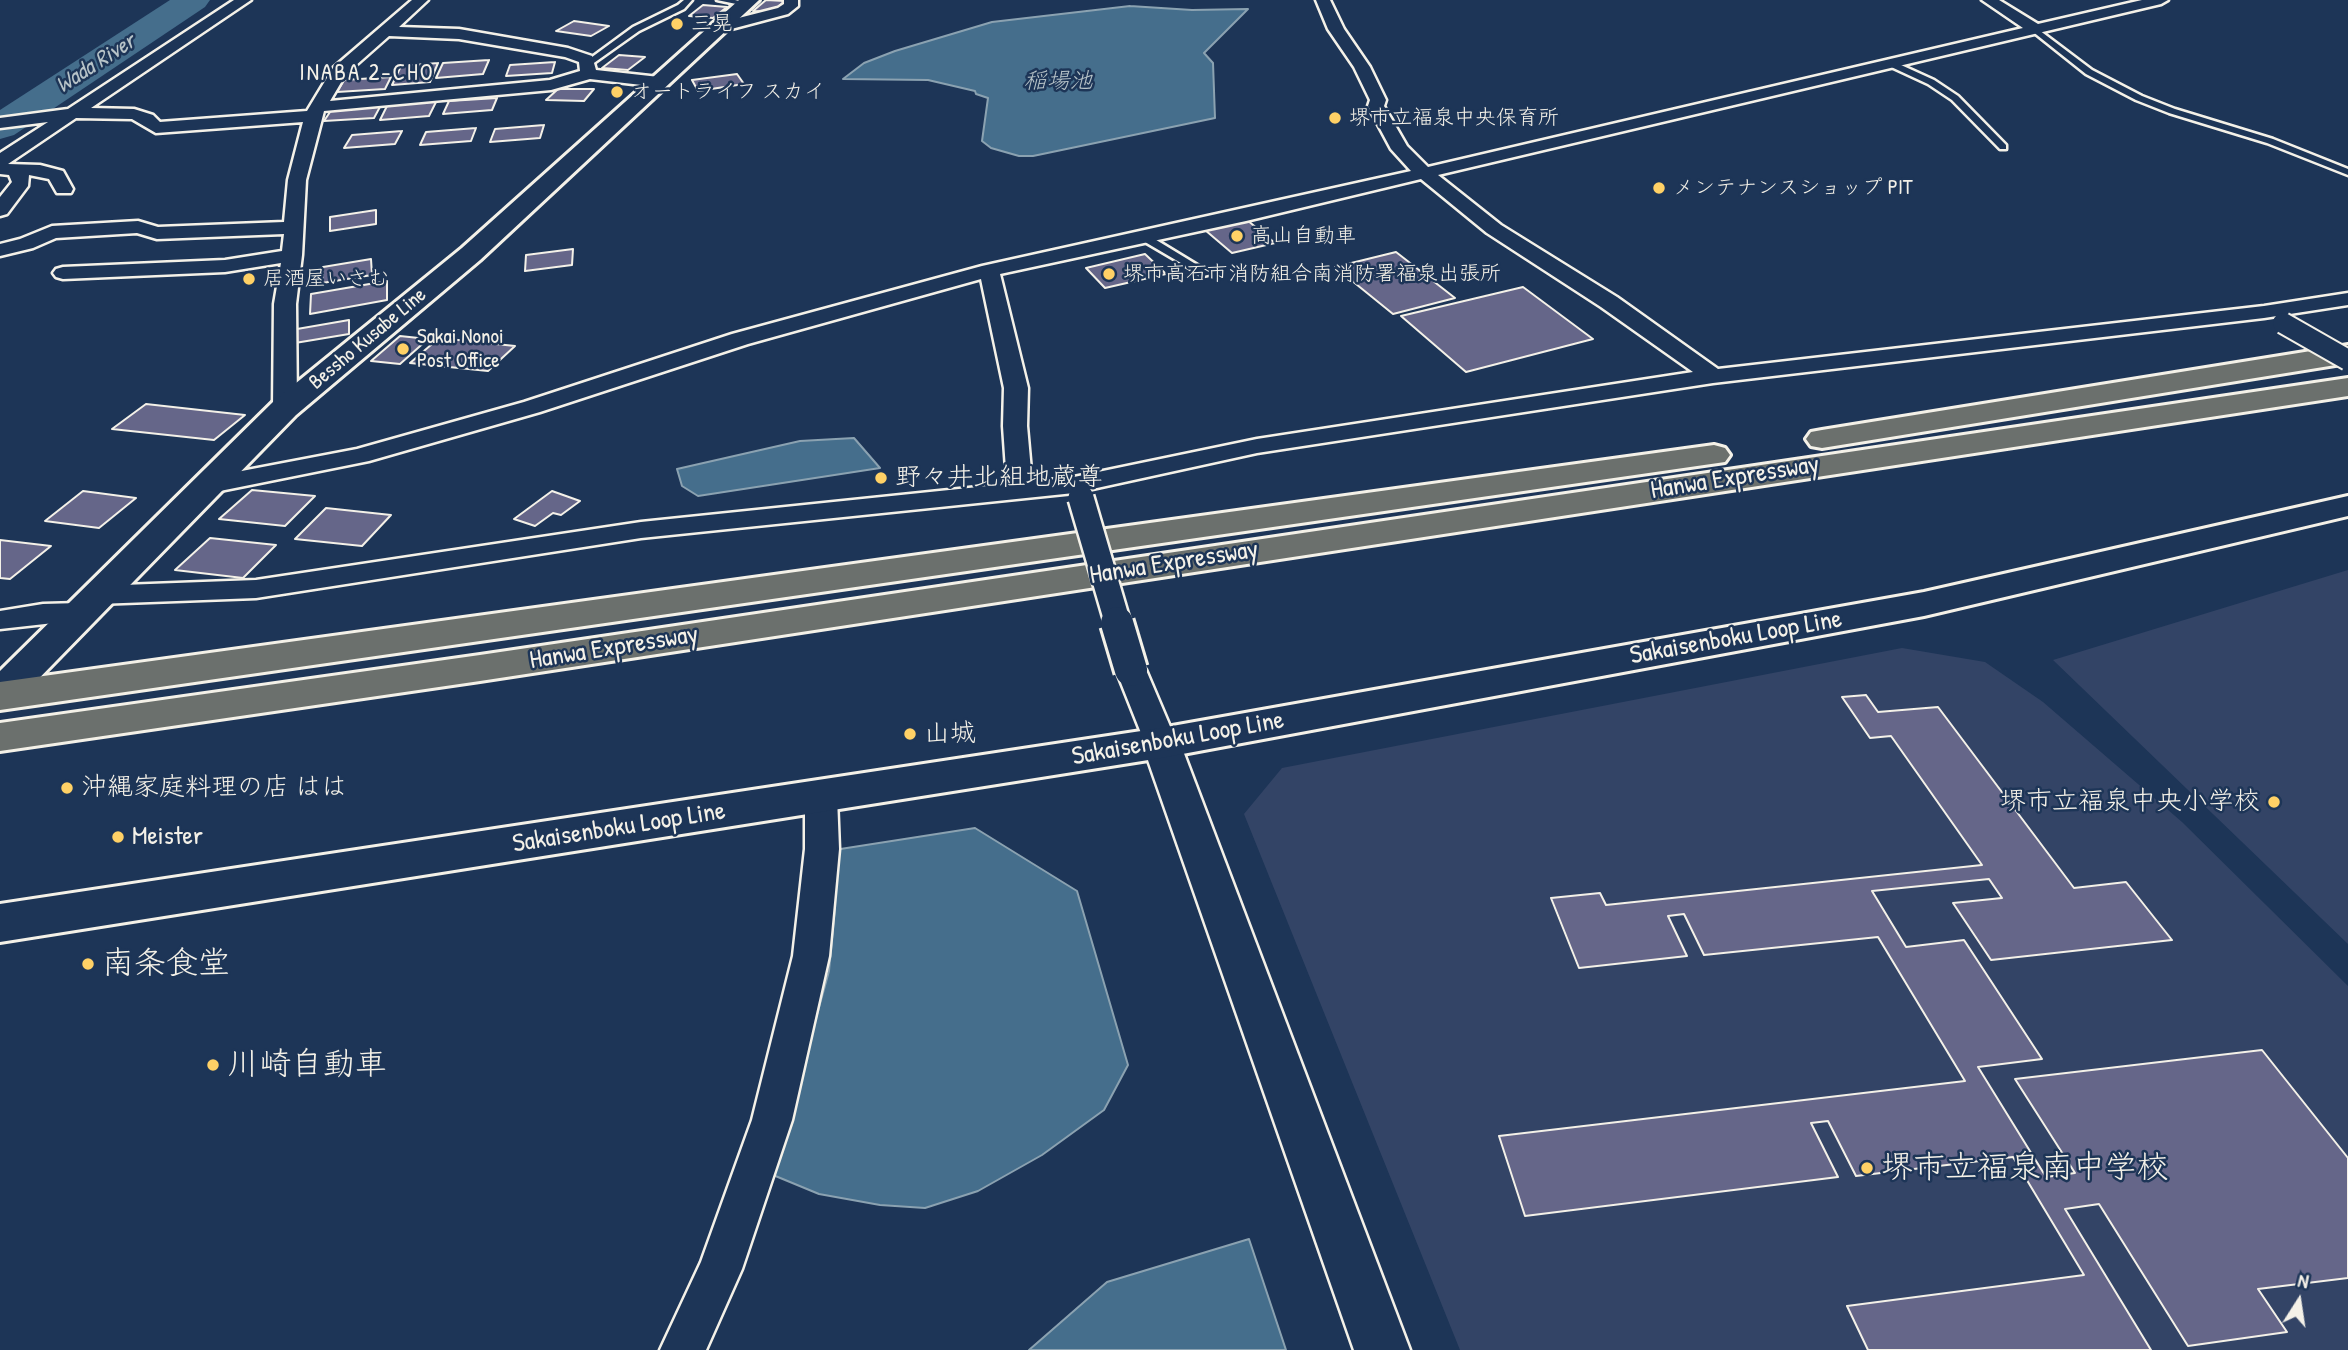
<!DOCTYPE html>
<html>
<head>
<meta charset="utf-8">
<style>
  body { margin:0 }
  #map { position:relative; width:2348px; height:1350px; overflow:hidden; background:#1d3557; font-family:"Patrick Hand",sans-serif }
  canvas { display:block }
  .north { position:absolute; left:2264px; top:1266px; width:70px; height:70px; -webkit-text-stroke:5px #1d3557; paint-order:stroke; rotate:12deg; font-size:19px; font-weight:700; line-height:28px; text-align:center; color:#f4f1e8 }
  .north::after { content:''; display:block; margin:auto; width:24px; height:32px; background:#f4f1e8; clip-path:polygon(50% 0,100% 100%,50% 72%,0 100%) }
</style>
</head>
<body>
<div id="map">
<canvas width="2348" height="1350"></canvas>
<div class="north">N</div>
</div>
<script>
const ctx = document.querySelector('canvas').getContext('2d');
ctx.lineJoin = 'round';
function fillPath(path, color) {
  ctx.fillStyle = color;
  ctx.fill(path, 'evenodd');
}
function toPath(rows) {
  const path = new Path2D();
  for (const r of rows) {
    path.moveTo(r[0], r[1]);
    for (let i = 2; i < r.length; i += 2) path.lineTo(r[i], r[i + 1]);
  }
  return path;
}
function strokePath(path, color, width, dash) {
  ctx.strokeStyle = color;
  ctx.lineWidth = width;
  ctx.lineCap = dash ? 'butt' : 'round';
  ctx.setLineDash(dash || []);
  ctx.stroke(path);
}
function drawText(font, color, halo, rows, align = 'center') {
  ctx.font = font + ' "Patrick Hand","Klee One",sans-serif';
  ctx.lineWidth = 5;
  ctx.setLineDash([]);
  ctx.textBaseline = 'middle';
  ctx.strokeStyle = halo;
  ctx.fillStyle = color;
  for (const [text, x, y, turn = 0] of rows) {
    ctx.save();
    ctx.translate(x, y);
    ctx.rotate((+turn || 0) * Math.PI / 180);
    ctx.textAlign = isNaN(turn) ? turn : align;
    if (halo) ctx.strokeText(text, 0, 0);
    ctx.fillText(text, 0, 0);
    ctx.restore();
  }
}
fillPath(toPath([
  [2348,570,2348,944,2053,660],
  [1902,648,1985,662,2043,702,2182,822,2348,986,2348,1350,1460,1350,1244,814,1282,768]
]), '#346');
const water = toPath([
  [1130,6,1192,10,1248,9,1204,53,1213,63,1215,118,1033,156,1019,156,991,148,982,141,988,98,976,94,975,91,928,80,843,79,864,63,895,51,992,22,1130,6],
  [854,438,880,468,698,496,682,486,677,469,800,441,854,438],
  [975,828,1077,891,1128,1065,1104,1110,1042,1155,978,1191,925,1208,880,1205,819,1194,773,1175,829,971,835,907,834,850,975,828],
  [1249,1239,1286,1350,1029,1350,1107,1282,1249,1239]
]);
fillPath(water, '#456e8c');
strokePath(water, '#8ba2b1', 2);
fillPath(toPath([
  [170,0,210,0,205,7,14,135,0,139,0,110,170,0]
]), '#456e8c');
const building = toPath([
  [766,0,785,1,772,12,753,11,766,0],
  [703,5,727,7,713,18,689,16,703,5],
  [574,21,609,26,591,36,556,31,574,21],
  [619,55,645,57,628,70,602,68,619,55],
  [489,60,483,74,436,78,443,63,489,60],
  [555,62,552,73,506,76,510,65,555,62],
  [438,63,430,82,392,85,401,66,438,63],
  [737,74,744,84,698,91,692,80,737,74],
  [391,77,385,89,337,92,344,80,391,77],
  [558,89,594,89,584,101,546,100,558,89],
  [497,98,492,110,443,114,449,101,497,98],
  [437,100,429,116,380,120,388,104,437,100],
  [381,105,374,118,324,121,332,109,381,105],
  [544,125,540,138,490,142,495,129,544,125],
  [476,128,471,141,420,145,426,132,476,128],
  [402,131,395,144,344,148,352,135,402,131],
  [376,210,376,224,330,231,330,217,376,210],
  [1247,220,1275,243,1232,253,1205,230,1247,220],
  [573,249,572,265,525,271,526,255,573,249],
  [1396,252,1455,298,1393,314,1335,267,1396,252],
  [1145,254,1166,274,1105,288,1086,268,1145,254],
  [371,259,372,275,322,283,323,267,371,259],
  [387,281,387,300,310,314,311,294,387,281],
  [1523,287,1593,339,1466,372,1401,316,1523,287],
  [349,320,349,334,295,343,297,329,349,320],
  [400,336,428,339,400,364,371,361,400,336],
  [439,338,515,346,488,371,410,363,439,338],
  [146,404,245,415,214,440,112,429,146,404],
  [252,490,315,496,285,526,219,519,252,490],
  [83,491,136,498,99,528,45,521,83,491],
  [552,491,580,501,561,515,553,513,535,526,514,519,552,491],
  [326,508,391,515,362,546,295,539,326,508],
  [210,538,276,545,243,578,175,570,210,538],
  [0,540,51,546,10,579,0,578,0,540],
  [1866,695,1878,712,1938,707,2074,888,2126,882,2172,940,1991,960,1953,903,2002,898,1989,879,1872,891,1906,947,1964,940,2042,1059,1978,1067,2046,1177,2075,1173,2015,1079,2262,1050,2348,1158,2348,1278,2258,1289,2287,1332,2188,1346,2099,1204,2065,1209,2151,1350,1868,1350,1847,1306,2084,1275,2013,1157,1856,1176,1828,1121,1811,1123,1838,1177,1525,1216,1499,1136,1965,1081,1878,937,1704,955,1684,914,1668,916,1687,956,1579,968,1551,898,1600,893,1606,905,1982,865,1891,736,1870,738,1842,697,1866,695]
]);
fillPath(building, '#656689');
strokePath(building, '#f4f1e8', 2);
const service = toPath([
  [684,0,692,0,684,9,639,31,591,65,584,63,633,27,678,5,684,0],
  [717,0,735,0,750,4,746,6,717,0],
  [2035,27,2092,70,2142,96,2175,109,2273,139,2348,169,2348,175,2267,143,2169,113,2136,100,2086,74,2032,31,2035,27],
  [1890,60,1934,80,1958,96,2006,145,2006,149,2000,149,1952,100,1928,84,1887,65,1886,63,1890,60],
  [1140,235,1148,235,1212,274,1203,276,1140,239,1140,235]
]);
const minor = toPath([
  [234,0,251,0,91,108,134,109,153,115,160,122,307,111,333,68,412,0,428,0,399,27,459,29,568,48,592,56,596,70,659,77,667,82,659,87,590,79,551,90,324,111,306,180,302,255,296,304,297,408,293,413,285,415,277,413,273,408,274,304,281,263,225,272,63,279,56,277,53,273,56,269,63,267,225,260,282,251,284,234,157,239,137,233,56,238,33,248,0,256,0,244,20,239,52,226,138,221,158,227,284,222,288,180,303,122,156,133,132,119,76,118,8,164,40,165,63,171,73,189,71,193,57,193,49,179,29,175,28,186,7,214,0,216,0,197,12,182,9,175,0,174,0,153,48,122,0,128,0,118,68,109,234,0],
  [389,36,459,39,565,57,579,62,580,71,550,80,330,101,346,74,389,36],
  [784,0,798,0,798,6,788,14,720,32,712,27,715,24,778,8,784,4,784,0],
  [1316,0,1330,0,1344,29,1370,67,1386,100,1384,106,1407,146,1428,167,2023,28,1982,0,1999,0,2038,24,2142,0,2168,0,2161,4,1438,175,1501,225,1617,297,1718,369,2264,306,2348,293,2348,305,2264,318,1713,383,1257,453,1074,493,641,538,256,598,97,604,87,601,83,595,87,589,97,586,256,580,641,522,1007,484,1003,426,1004,388,981,279,748,344,540,412,369,461,205,494,196,491,192,486,196,481,205,478,357,449,524,402,732,334,982,266,1411,171,1391,149,1368,106,1370,100,1354,67,1328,29,1316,0],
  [1421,179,1487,233,1601,307,1693,372,1257,439,1074,477,1032,482,1027,426,1028,388,1000,274,1246,221,1421,179],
  [80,603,90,605,94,612,90,619,0,629,0,611,43,604,80,603],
  [1131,660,1141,663,1146,670,1177,743,1172,751,1161,754,1150,751,1145,743,1116,670,1121,663,1131,660],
  [821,785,832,788,837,797,839,849,829,956,792,1120,742,1269,706,1350,660,1350,701,1262,752,1120,793,956,805,849,805,797,810,788,821,785]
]);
const tertiary = toPath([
  [1161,729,1175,733,1180,743,1410,1350,1354,1350,1142,743,1147,733,1161,729]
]);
const secondary = toPath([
  [739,0,759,0,480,260,296,415,14,704,0,708,0,671,274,401,462,248,739,0],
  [2348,496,2348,516,1924,616,1161,758,0,942,0,904,1161,728,1924,592,2348,496]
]);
const motorway = toPath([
  [2348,345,2348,363,1822,448,1811,446,1806,439,1811,432,1822,430,2348,345],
  [2348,378,2348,396,480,681,0,751,0,723,480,655,2348,378],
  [1714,445,1725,448,1730,455,1725,462,0,710,0,682,1714,445]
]);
strokePath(service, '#f4f1e8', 5);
strokePath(minor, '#f4f1e8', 5);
strokePath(tertiary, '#f4f1e8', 5);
strokePath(secondary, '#f4f1e8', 6);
strokePath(motorway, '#f4f1e8', 6);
fillPath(service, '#1d3557');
fillPath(minor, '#1d3557');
fillPath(tertiary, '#1d3557');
fillPath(secondary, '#1d3557');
fillPath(motorway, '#6b706d');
const minorBridgeFar2 = toPath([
  [2283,323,2348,360]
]);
const minorBridgeFar1 = toPath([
  [1081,498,1118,624]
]);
const minorBridge = toPath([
  [1117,623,1131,670]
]);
strokePath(minorBridgeFar2, '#f4f1e8', 24, []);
strokePath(minorBridgeFar1, '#f4f1e8', 30, []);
strokePath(minorBridge, '#f4f1e8', 38, []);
strokePath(minorBridgeFar2, '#1d3557', 20);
strokePath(minorBridgeFar1, '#1d3557', 25);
strokePath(minorBridge, '#1d3557', 32);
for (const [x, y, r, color] of [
  [677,24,7,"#ffd166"],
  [617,92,7,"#ffd166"],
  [1335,118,7,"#ffd166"],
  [1659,188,7,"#ffd166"],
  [1237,236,7,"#ffd166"],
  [1109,274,7,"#ffd166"],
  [249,279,7,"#ffd166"],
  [403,349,7,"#ffd166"],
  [881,478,7,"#ffd166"],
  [910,734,7,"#ffd166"],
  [67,788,7,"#ffd166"],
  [2274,802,7,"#ffd166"],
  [118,837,7,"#ffd166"],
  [88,964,7,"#ffd166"],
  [213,1065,7,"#ffd166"],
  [1867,1168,7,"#ffd166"]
]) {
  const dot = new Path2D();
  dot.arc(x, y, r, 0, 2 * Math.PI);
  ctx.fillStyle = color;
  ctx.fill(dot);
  strokePath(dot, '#1d3557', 2.5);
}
drawText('21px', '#f4f1e8', '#1d3557', [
  ["三晃",691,24],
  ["オートライフ スカイ",631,92],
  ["堺市立福泉中央保育所",1349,118],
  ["メンテナンスショップ PIT",1673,188],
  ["高山自動車",1251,236],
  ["堺市高石市消防組合南消防署福泉出張所",1123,274],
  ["居酒屋いさむ",263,279],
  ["Sakai Nonoi",417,337],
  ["Post Office",417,361]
], 'left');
drawText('21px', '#f4f1e8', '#1d3557', [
  ["Bessho Kusabe Line",368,339,-40]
]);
drawText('italic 23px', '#b7c3c8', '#1d3557', [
  ["Wada River",96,64,-33],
  ["稲場池",1058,82]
]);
ctx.letterSpacing = '2px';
drawText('23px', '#f4f1e8', '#1d3557', [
  ["INABA 2-CHO",367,74]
]);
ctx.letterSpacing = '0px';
drawText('26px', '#f4f1e8', '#1d3557', [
  ["野々井北組地蔵尊",895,478],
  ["山城",924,734],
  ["沖縄家庭料理の店 はは",81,788],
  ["堺市立福泉中央小学校",2260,802,"right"],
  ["Meister",132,837]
], 'left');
drawText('26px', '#f4f1e8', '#1d3557', [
  ["Hanwa Expressway",1735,478,-9],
  ["Hanwa Expressway",1174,563,-9],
  ["Sakaisenboku Loop Line",1736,638,-10],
  ["Hanwa Expressway",614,648,-9],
  ["Sakaisenboku Loop Line",1178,739,-10],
  ["Sakaisenboku Loop Line",619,828,-9]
]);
drawText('32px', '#f4f1e8', '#1d3557', [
  ["南条食堂",102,964],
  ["川崎自動車",227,1065],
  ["堺市立福泉南中学校",1881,1168]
], 'left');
</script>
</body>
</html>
